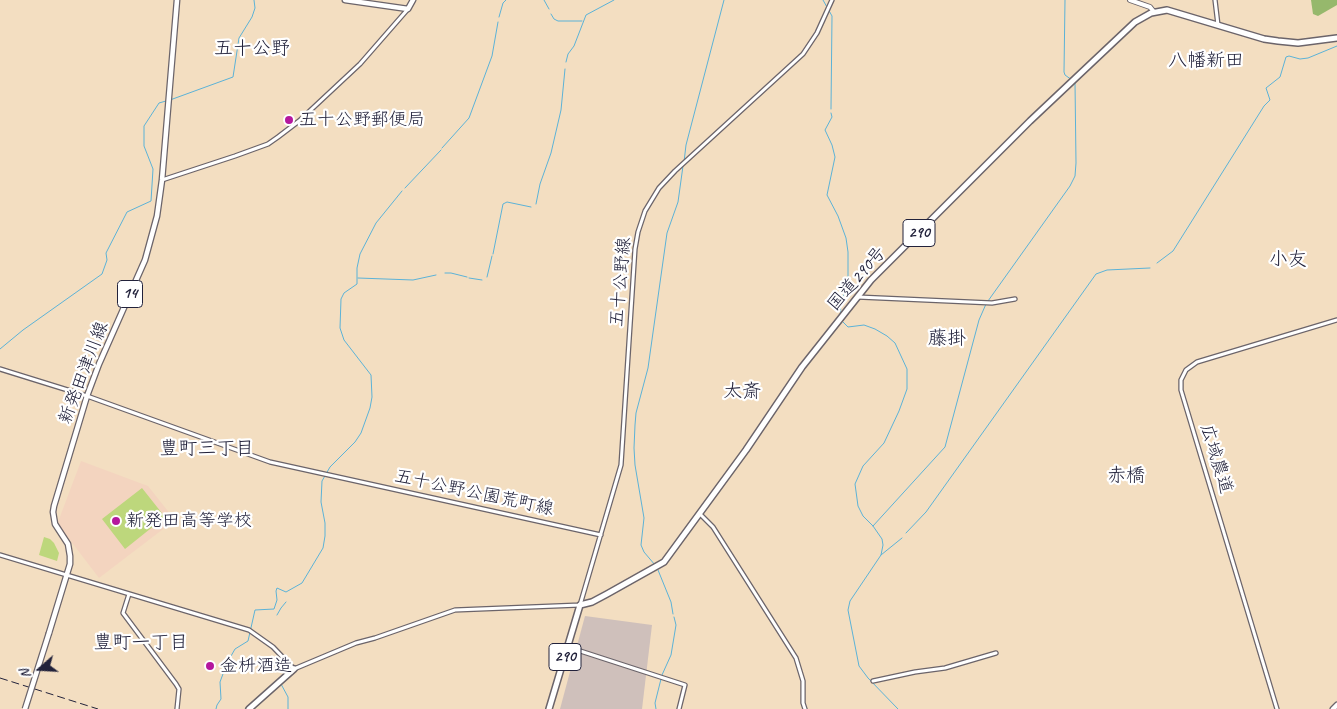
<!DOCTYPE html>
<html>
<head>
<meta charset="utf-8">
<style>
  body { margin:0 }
  #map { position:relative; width:1337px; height:709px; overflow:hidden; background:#f3dec1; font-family:Caveat,sans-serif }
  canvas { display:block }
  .north { position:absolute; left:15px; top:644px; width:50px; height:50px; -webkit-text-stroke:4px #fff; paint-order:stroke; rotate:251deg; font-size:14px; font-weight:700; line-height:20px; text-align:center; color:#22223b }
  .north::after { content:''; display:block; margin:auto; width:18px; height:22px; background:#22223b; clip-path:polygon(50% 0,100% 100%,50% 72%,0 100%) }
</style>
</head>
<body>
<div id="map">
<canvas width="1337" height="709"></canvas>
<div class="north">N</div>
</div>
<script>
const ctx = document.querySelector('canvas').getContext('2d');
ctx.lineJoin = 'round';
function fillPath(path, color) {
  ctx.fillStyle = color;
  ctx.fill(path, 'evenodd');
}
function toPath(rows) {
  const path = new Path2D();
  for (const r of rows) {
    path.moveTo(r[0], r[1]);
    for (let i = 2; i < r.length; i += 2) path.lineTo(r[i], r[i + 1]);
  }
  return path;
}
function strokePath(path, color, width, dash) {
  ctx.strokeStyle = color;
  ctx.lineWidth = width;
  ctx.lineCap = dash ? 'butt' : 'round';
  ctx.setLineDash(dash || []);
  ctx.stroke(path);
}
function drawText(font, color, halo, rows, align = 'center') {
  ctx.font = font + ' Caveat,"Klee One",sans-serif';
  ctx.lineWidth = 4.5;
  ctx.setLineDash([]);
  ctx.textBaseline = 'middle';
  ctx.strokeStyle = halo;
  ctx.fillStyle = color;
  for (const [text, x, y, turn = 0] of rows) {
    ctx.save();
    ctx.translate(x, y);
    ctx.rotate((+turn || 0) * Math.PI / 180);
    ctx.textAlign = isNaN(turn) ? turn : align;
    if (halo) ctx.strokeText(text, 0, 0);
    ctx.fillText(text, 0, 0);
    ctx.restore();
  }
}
fillPath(toPath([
  [81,461,148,486,175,520,99,578,60,527,58,522]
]), '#f3d4bf');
fillPath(toPath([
  [585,616,652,625,642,709,560,709]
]), '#cfc0bb');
fillPath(toPath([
  [142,488,165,517,125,549,102,519],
  [44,537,50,539,54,543,59,553,57,561,39,555]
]), '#bdd77c');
fillPath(toPath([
  [1311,0,1337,0,1337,5,1318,16,1313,14]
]), '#96b86c');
strokePath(toPath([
  [544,0,549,9],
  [823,0,832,16,831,109],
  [1065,0,1064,72,1065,75,1072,80],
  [551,14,554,19,558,21,582,21],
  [499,17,503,3,506,0],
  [566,62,568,54,574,46,586,15,614,0],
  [170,100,233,77,239,38,252,17,255,8,254,0],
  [831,113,832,117,825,130,832,145,835,157,827,195,838,216,846,238,848,252,848,286,840,302,841,314],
  [442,148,469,118,492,56,498,22],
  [684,162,686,145,724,0],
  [405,188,441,150],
  [536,204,540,184,551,153,561,110,565,69],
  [493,254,503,204,507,202,531,207],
  [1157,263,1173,251,1264,106,1270,100,1266,88,1280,77,1286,57,1289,56,1300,59,1308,58,1337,46],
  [445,273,451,273,467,277],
  [487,277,492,256],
  [358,278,413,280,436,275],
  [469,278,482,280],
  [988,301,1070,186,1075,176,1076,163,1075,82],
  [843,322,848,327,864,325,875,329,887,336,895,343,907,369,907,389,899,411,884,443,863,466,855,484,858,506,863,516,873,526,882,539,883,545,881,555,850,601,848,610,859,666,868,678,898,709],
  [0,349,23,330,102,274,107,260,106,253,127,212,151,201,153,169,144,146,144,126,159,103,166,101],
  [873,526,945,447,979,320,986,304],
  [906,533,926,512,1096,274,1107,270,1150,268],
  [881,555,902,538],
  [655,565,644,552,641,545,644,518,635,465,634,448,635,425,636,413,648,368,667,233,678,202,683,166],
  [658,570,671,602,673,614],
  [277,615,281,608,286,602],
  [662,675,671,655,676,625,674,617],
  [281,684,288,697,288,709],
  [216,709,217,705,221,699,220,682,227,663,235,649,248,641,255,610,274,609,277,600,276,591,277,588,286,592,302,583,323,548,325,536,325,523,321,502,322,481,330,467,355,442,361,433,370,408,372,397,371,375,344,340,340,328,341,299,344,293,357,284,357,268,360,254,376,223,402,191],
  [656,709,655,703,661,679]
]), '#5bb2d7', 1);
const tertiary = toPath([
  [1215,0,1218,25],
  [162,180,235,156,268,144,278,137,299,121,360,64,408,9],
  [858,297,992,303,1015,299],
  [0,369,87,396,270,462,601,535],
  [700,514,713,527,796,658,803,681,803,703,805,709],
  [0,555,249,630,273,647,294,669,356,643,375,638,455,610,580,605,621,465,635,249,638,232,645,211,659,188,675,171,803,54,817,33,832,0],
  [129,594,123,613,176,684,179,689,177,709],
  [568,647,685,685,679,709],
  [873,681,915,672,945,668,996,653],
  [1277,709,1181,390,1181,380,1186,370,1197,362,1337,320]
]);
const secondary = toPath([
  [1130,0,1150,7,1154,12]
]);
const primary = toPath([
  [345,0,408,9,413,0],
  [49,633,70,564,70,556,68,544,55,524,53,512,54,506,87,396,99,364,145,260,157,216,162,180,177,0],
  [1333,709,1337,705]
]);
const trunk = toPath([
  [249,709,294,669],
  [549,709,580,605,592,602,607,594,664,562,746,450,802,367,871,280,1030,121,1135,22,1151,13,1167,10,1264,39,1278,41,1298,43,1337,38]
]);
strokePath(tertiary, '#6b646a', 5.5);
strokePath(secondary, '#6b646a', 6);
strokePath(primary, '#6b646a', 7);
strokePath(trunk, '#6b646a', 8);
strokePath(tertiary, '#fff', 3);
strokePath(secondary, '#fff', 4);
strokePath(primary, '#fff', 4.5);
strokePath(trunk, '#fff', 5);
strokePath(toPath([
  [0,678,98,709]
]), '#22223b', 1, [8, 4]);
const primaryBridge = toPath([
  [25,709,49,633]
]);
strokePath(primaryBridge, '#6b646a', 7, []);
strokePath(primaryBridge, '#fff', 4.5);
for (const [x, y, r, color] of [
  [289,120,5,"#b5179e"],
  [116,521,5,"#b5179e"],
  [210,666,5,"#b5179e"]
]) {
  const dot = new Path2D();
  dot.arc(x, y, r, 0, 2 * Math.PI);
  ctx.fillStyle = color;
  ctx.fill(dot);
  strokePath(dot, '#fff', 2);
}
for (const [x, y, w] of [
  [919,233,32],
  [130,294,25],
  [565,657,32]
]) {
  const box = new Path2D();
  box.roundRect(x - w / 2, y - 13.5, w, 27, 4);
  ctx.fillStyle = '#fff';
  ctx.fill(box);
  strokePath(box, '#22223b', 1);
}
drawText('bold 16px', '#22223b', null, [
  ["290",919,233],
  ["14",130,294],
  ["290",565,657]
]);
drawText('18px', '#22223b', '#fff', [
  ["五十公野郵便局",299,120],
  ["新発田高等学校",126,521],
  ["金枡酒造",220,666]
], 'left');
drawText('18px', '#22223b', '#fff', [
  ["国道290号",857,279,-49],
  ["五十公野線",621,282,-85],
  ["新発田津川線",84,373,-69],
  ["広域農道",1216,459,73],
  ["五十公野公園荒町線",474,493,12]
]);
drawText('19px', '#22223b', '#fff', [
  ["五十公野",252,49],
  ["八幡新田",1206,61],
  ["小友",1288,260],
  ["藤掛",947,339],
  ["太斎",742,392],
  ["豊町三丁目",207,449],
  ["赤橋",1126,476],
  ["豊町一丁目",141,643]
]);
</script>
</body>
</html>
